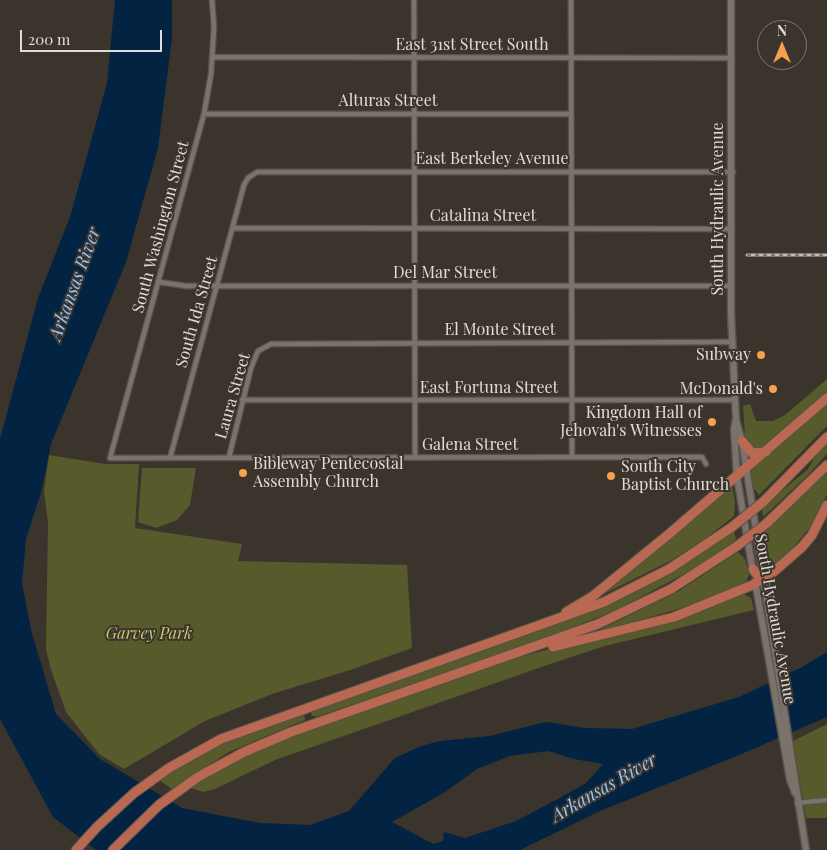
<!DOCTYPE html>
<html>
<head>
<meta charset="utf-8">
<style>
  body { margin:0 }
  #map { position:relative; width:827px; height:850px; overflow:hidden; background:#3a342d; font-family:"Playfair Display",serif }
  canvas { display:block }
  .north { position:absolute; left:757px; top:20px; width:50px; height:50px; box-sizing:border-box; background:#3a342d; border:1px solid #7c7771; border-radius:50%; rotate:0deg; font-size:14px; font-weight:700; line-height:20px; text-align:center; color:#e0dcd8 }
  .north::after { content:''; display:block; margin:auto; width:18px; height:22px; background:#f8a04b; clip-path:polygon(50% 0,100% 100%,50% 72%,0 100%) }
  .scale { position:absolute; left:20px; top:30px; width:142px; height:22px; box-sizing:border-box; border:2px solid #e0dcd8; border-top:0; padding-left:6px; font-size:15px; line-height:18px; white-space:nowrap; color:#e0dcd8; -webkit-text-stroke:4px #3a342d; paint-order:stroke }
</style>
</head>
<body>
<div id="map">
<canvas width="827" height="850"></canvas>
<div class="north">N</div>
<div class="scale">200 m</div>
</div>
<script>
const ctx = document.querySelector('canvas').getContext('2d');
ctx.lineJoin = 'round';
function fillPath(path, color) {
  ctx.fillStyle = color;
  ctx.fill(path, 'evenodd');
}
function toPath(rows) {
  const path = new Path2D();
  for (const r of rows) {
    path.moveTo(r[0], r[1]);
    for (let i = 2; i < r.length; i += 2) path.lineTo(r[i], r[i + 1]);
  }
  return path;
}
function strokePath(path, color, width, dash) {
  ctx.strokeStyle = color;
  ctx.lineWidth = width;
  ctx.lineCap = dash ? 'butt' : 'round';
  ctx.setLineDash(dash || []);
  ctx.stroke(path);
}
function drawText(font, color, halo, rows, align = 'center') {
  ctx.font = font + ' "Playfair Display",serif';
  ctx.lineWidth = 4;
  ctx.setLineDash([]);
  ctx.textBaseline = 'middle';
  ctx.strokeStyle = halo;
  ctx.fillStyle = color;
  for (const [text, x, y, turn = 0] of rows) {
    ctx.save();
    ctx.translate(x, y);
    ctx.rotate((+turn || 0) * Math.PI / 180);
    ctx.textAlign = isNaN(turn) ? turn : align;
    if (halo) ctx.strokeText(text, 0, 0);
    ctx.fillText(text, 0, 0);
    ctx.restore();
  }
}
fillPath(toPath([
  [827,379,827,393,760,449,748,445,745,437,743,406,750,404,756,421,773,421,785,415],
  [827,403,827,426,759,495,751,484,748,471],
  [827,441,827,454,806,477,763,517,762,507,808,469,816,454],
  [49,455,105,464,139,464,135,528,242,544,238,561,407,565,412,648,350,670,272,694,205,721,124,769,99,754,66,712,51,670,46,649,48,523,44,491],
  [142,468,196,468,190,505,177,520,156,528,138,522],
  [827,470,827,494,813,524,787,555,766,571,758,536],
  [732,485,735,502,734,516,706,538,672,560,592,600],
  [734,530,736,540,692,570,616,610,552,636,316,717,311,715,312,711,530,634,614,601,685,563],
  [738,552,745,559,749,575,746,583,682,608,593,633,679,591],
  [744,594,751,598,754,610,605,646,553,663,275,760,215,789,203,792,191,788,208,776,245,756,284,739,517,658],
  [304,713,305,720,229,752,172,789,159,780,235,736],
  [827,724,827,818,806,818,793,741]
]), '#575a2a');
fillPath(toPath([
  [115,0,172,0,172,38,158,148,126,262,51,444,41,493,26,539,22,583,31,630,56,714,100,759,182,808,260,823,310,825,349,811,395,758,421,746,440,741,490,736,546,722,585,728,632,729,739,697,802,667,827,652,827,717,739,755,600,811,520,850,96,850,53,817,0,719,0,439,38,298,70,217,107,83],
  [548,751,574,759,603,764,586,783,558,799,516,821,465,838,444,832,443,841,433,844,392,822,445,792,477,769,510,756]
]), '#022342');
const street = toPath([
  [212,0,214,27,211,74,204,114,110,458,702,457,706,464],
  [414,0,415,457],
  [571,0,572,457],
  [212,57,732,58],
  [204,114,571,114],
  [234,228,732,229],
  [159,282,186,286,731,286],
  [242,400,735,400],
  [229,457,251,368,258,351,271,344,732,342],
  [170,458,244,185,248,178,257,172,733,172],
  [797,803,827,800]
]);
const secondary = toPath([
  [731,0,731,313,736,419,734,429,737,477,753,572],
  [736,420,742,441,806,850],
  [755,581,790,780,795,793]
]);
const highway = toPath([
  [742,441,752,453,766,452],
  [763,502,827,437],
  [767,523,827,465],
  [753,569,758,576,763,578],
  [566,612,593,596,669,534,827,398],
  [553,647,674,617,755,584,763,578,770,575,802,547,812,535,827,505],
  [76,850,97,827,134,793,169,768,221,739,604,602,669,569,732,527],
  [113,850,159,805,198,777,244,752,291,732,598,624,671,589,737,546]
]);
strokePath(street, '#57524c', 7);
strokePath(secondary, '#57524c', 9);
strokePath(highway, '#57524c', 11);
strokePath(street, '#7a726b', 4.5);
strokePath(secondary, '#7a726b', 6);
strokePath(highway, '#b96852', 9);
const rail = toPath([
  [747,255,827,255]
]);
strokePath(rail, '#c3bfbb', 3);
strokePath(rail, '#3a342d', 1, [4]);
const highwayBridge = toPath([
  [732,527,763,502],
  [737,546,767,523]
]);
strokePath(highwayBridge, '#57524c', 11, []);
strokePath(highwayBridge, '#b96852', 9);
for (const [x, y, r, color] of [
  [761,355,5,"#f8a04b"],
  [773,389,5,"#f8a04b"],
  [712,422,5,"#f8a04b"],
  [243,473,5,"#f8a04b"],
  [611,476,5,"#f8a04b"]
]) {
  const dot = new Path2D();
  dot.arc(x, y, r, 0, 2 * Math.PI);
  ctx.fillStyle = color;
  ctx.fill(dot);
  strokePath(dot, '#3a342d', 2);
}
drawText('16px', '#e0dcd8', '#3a342d', [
  ["East 31st Street South",472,45],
  ["Alturas Street",388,101],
  ["East Berkeley Avenue",492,159],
  ["South Hydraulic Avenue",718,209,-90],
  ["Catalina Street",483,216],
  ["South Washington Street",161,227,-75],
  ["Del Mar Street",445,273],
  ["South Ida Street",197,312,-74],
  ["El Monte Street",500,330],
  ["East Fortuna Street",489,388],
  ["Laura Street",233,396,-74],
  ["Galena Street",470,445],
  ["South Hydraulic Avenue",775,619,80]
]);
drawText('16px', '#e0dcd8', '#3a342d', [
  ["Subway",751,355],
  ["McDonald's",763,389],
  ["Kingdom Hall of",702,413],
  ["Jehovah's Witnesses",702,431],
  ["Bibleway Pentecostal",253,464,"left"],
  ["Assembly Church",253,482,"left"],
  ["South City",621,467,"left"],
  ["Baptist Church",621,485,"left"]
], 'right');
drawText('italic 16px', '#c4ca6d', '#3a342d', [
  ["Garvey Park",149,634]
]);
drawText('italic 18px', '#92c5fa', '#3a342d', [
  ["Arkansas River",75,284,-70],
  ["Arkansas River",604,788,-30]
]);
</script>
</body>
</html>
